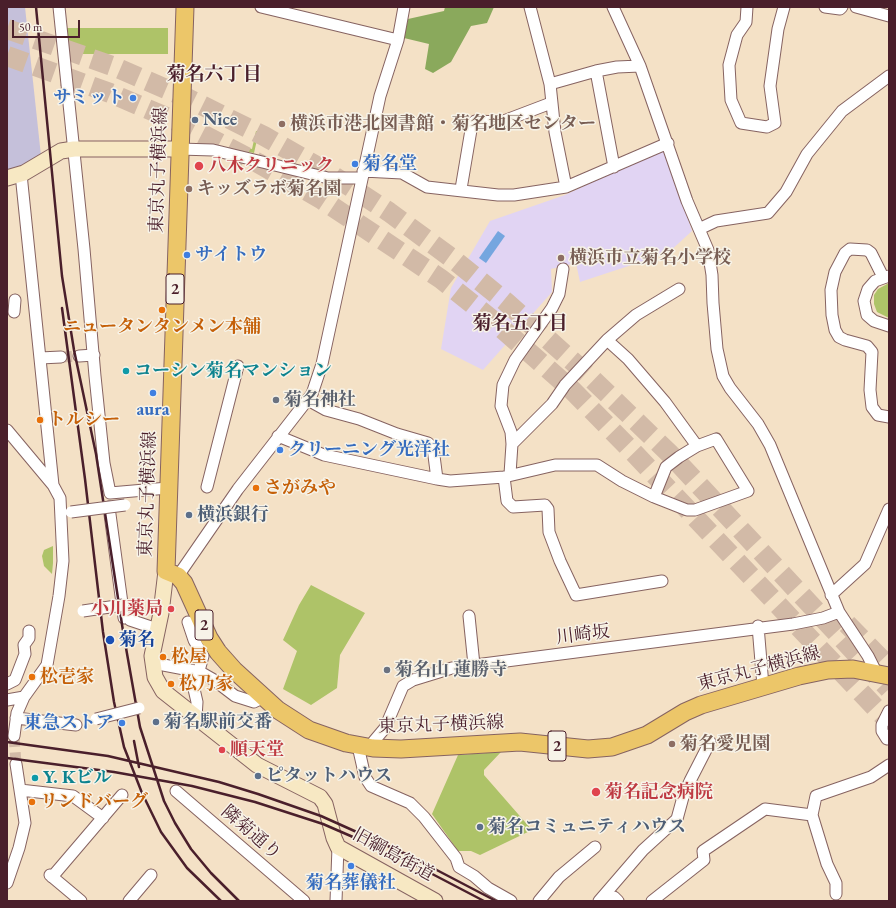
<!DOCTYPE html>
<html>
<head>
<meta charset="utf-8">
<style>
  body { margin:0 }
  #map { position:relative; width:896px; height:908px; overflow:hidden; background:#f4e1c6; font-family:"EB Garamond",serif }
  canvas { display:block }
  .frame { position:absolute; inset:0; border:8px solid #4a1f2b; pointer-events:none }
  .scale { position:absolute; left:12px; top:20px; width:68px; height:18px; box-sizing:border-box; border:2px solid #4a1f2b; border-top:0; padding-left:5px; font-size:12px; line-height:14px; white-space:nowrap; color:#4a1f2b; -webkit-text-stroke:3px #f7f3e8; paint-order:stroke }
</style>
</head>
<body>
<div id="map">
<canvas width="896" height="908"></canvas>
<div class="frame"></div>
<div class="scale">50 m</div>
</div>
<script>
const ctx = document.querySelector('canvas').getContext('2d');
ctx.lineJoin = 'round';
function fillPath(path, color) {
  ctx.fillStyle = color;
  ctx.fill(path, 'evenodd');
}
function toPath(rows) {
  const path = new Path2D();
  for (const r of rows) {
    path.moveTo(r[0], r[1]);
    for (let i = 2; i < r.length; i += 2) path.lineTo(r[i], r[i + 1]);
  }
  return path;
}
function strokePath(path, color, width, dash) {
  ctx.strokeStyle = color;
  ctx.lineWidth = width;
  ctx.lineCap = dash ? 'butt' : 'round';
  ctx.setLineDash(dash || []);
  ctx.stroke(path);
}
function drawText(font, color, halo, rows, align = 'center') {
  ctx.font = font + ' "EB Garamond","Noto Serif JP",serif';
  ctx.lineWidth = 3;
  ctx.setLineDash([]);
  ctx.textBaseline = 'middle';
  ctx.strokeStyle = halo;
  ctx.fillStyle = color;
  for (const [text, x, y, turn = 0] of rows) {
    ctx.save();
    ctx.translate(x, y);
    ctx.rotate((+turn || 0) * Math.PI / 180);
    ctx.textAlign = isNaN(turn) ? turn : align;
    if (halo) ctx.strokeText(text, 0, 0);
    ctx.fillText(text, 0, 0);
    ctx.restore();
  }
}
fillPath(toPath([
  [665,148,692,231,668,253,580,282,576,263,551,269,552,292,483,370,441,349,451,288,490,221,565,195]
]), '#e1d4f3');
fillPath(toPath([
  [7,7,25,7,41,156,37,161,7,170]
]), '#c5c0da');
fillPath(toPath([
  [63,28,168,28,168,54,67,54],
  [256,131,259,131,254,153,231,148,232,144,252,149],
  [889,283,889,318,877,312,874,304,874,295,878,289],
  [53,546,53,563,52,574,44,566,42,556,44,550],
  [311,585,365,613,340,655,337,688,311,705,283,689,297,651,283,640,299,605],
  [501,752,484,770,484,775,532,830,480,855,471,851,458,851,432,814,458,755]
]), '#aec368');
fillPath(toPath([
  [445,7,494,7,487,23,471,26,451,62,433,73,425,69,429,44,404,38,408,19,444,11]
]), '#8aa95c');
fillPath(toPath([
  [498,231,505,236,486,263,479,258]
]), '#75a6df');
strokePath(toPath([
  [61,357,79,356],
  [14,736,16,764]
]), '#d2baa7', 11, [11, 5.5]);
strokePath(toPath([
  [7,29,115,67,187,98,264,136,329,173,389,212,453,259,506,302,588,375,670,454,889,689],
  [7,56,110,93,185,125,258,163,321,199,441,279,490,318,572,390,635,454,889,722],
  [847,624,889,667]
]), '#d2baa7', 20, [20, 10]);
const street = toPath([
  [59,7,84,249,95,376,104,463,110,493,168,488],
  [261,7,398,40],
  [530,7,550,84,555,132,566,187],
  [613,7,640,66,687,201,708,250,712,275,713,303,717,349,723,376,730,388,758,424,770,445,839,612,868,656,876,672],
  [747,7,746,22,737,35,729,65,731,100,741,123,767,127,775,123,770,86,778,29,784,7],
  [825,7,840,9,842,7],
  [856,7,889,16],
  [596,71,614,167],
  [550,84,596,71,617,67,640,66],
  [179,149,213,150,328,178,362,178],
  [363,171,402,173,427,187,498,195,514,195,566,187,668,143],
  [21,174,53,485],
  [461,189,472,124,475,121,501,122,551,103],
  [699,229,716,221,768,213,786,192,807,154,842,111,889,76],
  [889,276,875,281,868,289,864,301,867,315,874,321,889,326],
  [883,277,871,253,867,250,850,249,845,253,835,272,831,290,832,315,835,330,839,337,845,340,867,346,872,352,870,390,872,407,878,415,889,417],
  [14,312,15,300],
  [607,340,628,359,665,402,697,446],
  [79,356,94,355],
  [40,358,61,357],
  [308,400,326,410,359,419,397,434,428,443,433,448,437,479],
  [7,430,53,485,60,498,63,561,59,596,47,665,24,697,17,713,14,736],
  [278,436,324,455,437,479,450,481,504,477,555,465,597,465,622,481,654,497,687,510,695,510,748,491,716,439,697,446,679,457,666,467,654,497],
  [512,444,552,404,565,385,607,340,636,315,679,289],
  [510,474,512,444,511,432,501,406,503,385,515,360,552,308,559,294,563,269],
  [504,477,507,501,513,507,545,505,548,509,549,532,560,561,576,595,662,581],
  [207,487,238,366],
  [109,507,124,618],
  [178,576,238,489,312,394,322,364,380,96,398,40,404,7],
  [831,595,865,564,889,509],
  [469,616,474,665],
  [130,620,157,629],
  [188,622,194,640,203,656,194,689,197,702,196,718],
  [758,626,763,686],
  [153,663,200,672,214,680,235,696,254,702,264,697],
  [7,684,15,680,25,654,24,645,29,638,29,631],
  [7,700,24,697],
  [16,718,76,725],
  [887,739,882,731,882,725,889,711],
  [358,746,365,777,371,786,410,803,424,817,456,858,459,867,474,876,488,888,511,901],
  [373,748,374,741,385,728,403,686,413,680,452,668,793,624,823,618,839,612],
  [20,790,73,796,103,818],
  [176,791,304,901],
  [812,815,827,864,836,883,836,894],
  [50,875,81,901],
  [52,877,122,795],
  [7,883,19,848,25,823,16,764],
  [129,901,151,875],
  [336,901,338,847],
  [539,901,559,877,595,847],
  [599,901,643,850,677,819,683,797,690,781,710,742],
  [610,901,614,897,618,901],
  [652,901,704,860,703,851,765,809,812,815,816,796,871,777,889,765]
]);
const secondary = toPath([
  [7,178,24,173,61,151,74,149,179,149],
  [166,571,161,613,152,656,155,677,163,691,257,765,320,797,325,804,334,838,338,847,435,901]
]);
const primary = toPath([
  [185,7,166,571,178,576,184,583,209,638,218,652,234,670,278,710,309,730,346,743,373,748,401,749,520,742,588,749,612,747,647,735,685,712,701,705,799,676,828,670,853,669,889,676]
]);
strokePath(street, '#866361', 13);
strokePath(secondary, '#866361', 17);
strokePath(primary, '#866361', 19);
strokePath(street, '#fff', 11);
strokePath(secondary, '#f7e8c3', 15);
strokePath(primary, '#ecc669', 17);
strokePath(toPath([
  [36,7,62,276,74,350,96,454,123,631,140,727,164,801,175,823,191,849,211,873,239,901],
  [62,308,85,479,103,632,114,702,124,747,142,793,161,832,187,868,221,901],
  [134,741,139,767],
  [7,742,108,756,219,782,258,794,321,816,408,855,496,901],
  [7,758,114,772,192,786,255,802,323,824,353,837],
  [415,865,484,901]
]), '#4a1f2b', 2.5);
const streetBridge = toPath([
  [71,512,125,505],
  [83,611,123,605],
  [96,719,139,708]
]);
strokePath(streetBridge, '#866361', 13, []);
strokePath(streetBridge, '#fff', 11);
for (const [x, y, r, color] of [
  [133,98,4,"#3f7fe0"],
  [195,120,4,"#5c6f8a"],
  [282,124,4,"#8d6e63"],
  [355,164,4,"#3f7fe0"],
  [199,166,5,"#e0444e"],
  [189,189,4,"#8d6e63"],
  [187,255,4,"#3f7fe0"],
  [561,258,4,"#8d6e63"],
  [162,310,4,"#e8710a"],
  [126,371,4,"#0f9aa8"],
  [153,393,4,"#3f7fe0"],
  [276,400,4,"#6b7280"],
  [40,420,4,"#e8710a"],
  [280,450,4,"#3f7fe0"],
  [256,488,4,"#e8710a"],
  [189,515,4,"#5c6f8a"],
  [171,609,4,"#e0444e"],
  [110,640,5,"#1a4fb4"],
  [163,657,4,"#e8710a"],
  [387,670,4,"#6b7280"],
  [32,677,4,"#e8710a"],
  [171,684,4,"#e8710a"],
  [156,722,4,"#5c6f8a"],
  [122,723,4,"#3f7fe0"],
  [672,744,4,"#8d6e63"],
  [222,750,4,"#e0444e"],
  [258,776,4,"#5c6f8a"],
  [35,778,4,"#0f9aa8"],
  [596,792,5,"#e0444e"],
  [32,802,4,"#e8710a"],
  [480,827,4,"#5c6f8a"],
  [351,866,4,"#3f7fe0"]
]) {
  const dot = new Path2D();
  dot.arc(x, y, r, 0, 2 * Math.PI);
  ctx.fillStyle = color;
  ctx.fill(dot);
  strokePath(dot, '#f7f3e8', 1.5);
}
for (const [x, y, w] of [
  [175,289,18],
  [204,625,18],
  [557,746,18]
]) {
  const box = new Path2D();
  box.roundRect(x - w / 2, y - 15, w, 30, 3);
  ctx.fillStyle = '#f7f3e8';
  ctx.fill(box);
  strokePath(box, '#4a1f2b', 1);
}
drawText('bold 17px', '#4a1f2b', null, [
  ["2",175,289],
  ["2",204,625],
  ["2",557,746]
]);
drawText('bold 18px', '#366cbe', '#f7f3e8', [
  ["サミット",125,98,"right"],
  ["菊名堂",363,164],
  ["サイトウ",195,255],
  ["aura",153,410,"center"],
  ["クリーニング光洋社",288,450],
  ["東急ストア",114,723,"right"],
  ["菊名葬儀社",351,883,"center"]
], 'left');
drawText('bold 18px', '#4e5e75', '#f7f3e8', [
  ["Nice",203,120],
  ["横浜銀行",197,515],
  ["菊名駅前交番",164,722],
  ["ピタットハウス",266,776],
  ["菊名コミュニティハウス",488,827]
], 'left');
drawText('bold 18px', '#785e54', '#f7f3e8', [
  ["横浜市港北図書館・菊名地区センター",290,124],
  ["キッズラボ菊名園",197,189],
  ["横浜市立菊名小学校",569,258],
  ["菊名愛児園",680,744]
], 'left');
drawText('bold 18px', '#be3a42', '#f7f3e8', [
  ["八木クリニック",208,166],
  ["小川薬局",163,609,"right"],
  ["順天堂",230,750],
  ["菊名記念病院",605,792]
], 'left');
drawText('18px', '#4a1f2b', '#f7f3e8', [
  ["東京丸子横浜線",159,170,-88],
  ["東京丸子横浜線",148,494,-88],
  ["川崎坂",583,635,-7],
  ["東京丸子横浜線",759,669,-15],
  ["東京丸子横浜線",441,725,-2],
  ["隣菊通り",251,833,41],
  ["旧綱島街道",393,855,29]
]);
drawText('bold 18px', '#c56008', '#f7f3e8', [
  ["ニュータンタンメン本舗",162,327,"center"],
  ["トルシー",48,420],
  ["さがみや",264,488],
  ["松屋",171,657],
  ["松壱家",40,677],
  ["松乃家",179,684],
  ["リンドバーグ",40,802]
], 'left');
drawText('bold 18px', '#0d838f', '#f7f3e8', [
  ["コーシン菊名マンション",134,371],
  ["Y. Kビル",43,778]
], 'left');
drawText('bold 18px', '#5b616d', '#f7f3e8', [
  ["菊名神社",284,400],
  ["菊名山 蓮勝寺",395,670]
], 'left');
drawText('bold 18px', '#164399', '#f7f3e8', [
  ["菊名",119,640]
], 'left');
drawText('bold 19px', '#4a1f2b', '#f7f3e8', [
  ["菊名六丁目",214,75],
  ["菊名五丁目",520,324]
]);
</script>
</body>
</html>
